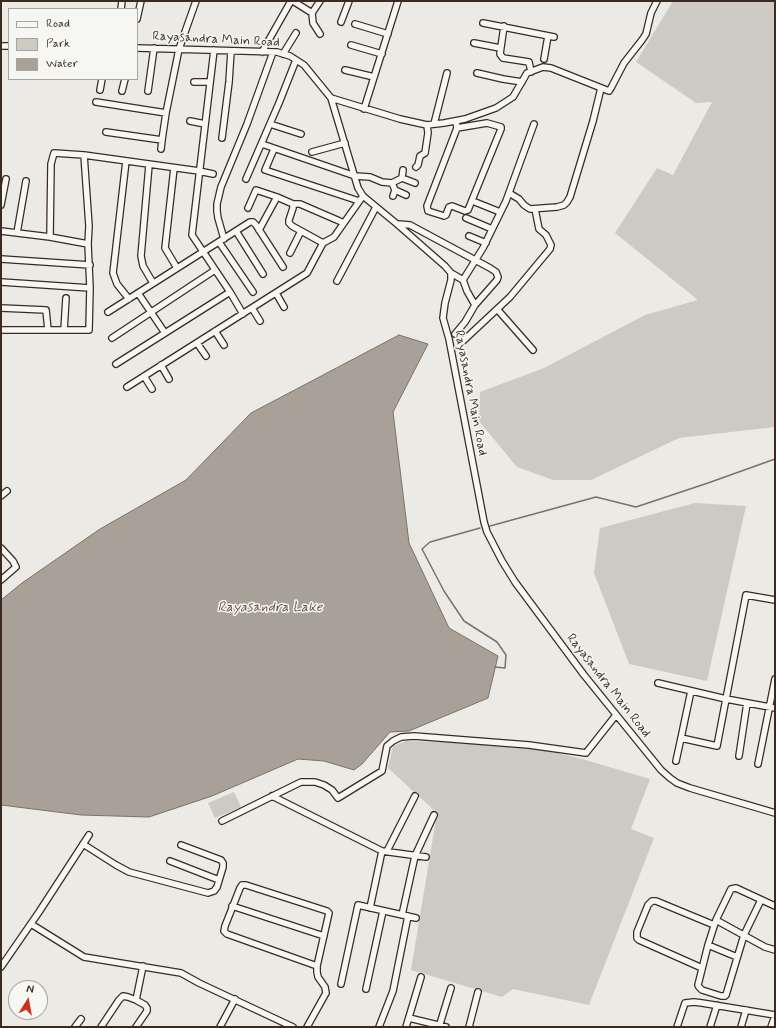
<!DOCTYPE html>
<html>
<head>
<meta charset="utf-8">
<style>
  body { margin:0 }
  #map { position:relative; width:776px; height:1028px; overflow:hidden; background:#ebeae5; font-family:Mynerve,sans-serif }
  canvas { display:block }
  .frame { position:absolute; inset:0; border:2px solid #3b2a1e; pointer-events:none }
  .legend { position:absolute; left:8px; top:8px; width:130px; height:72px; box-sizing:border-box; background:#f6f6f2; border:1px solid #aba49d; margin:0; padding:5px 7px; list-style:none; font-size:12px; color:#3b2a1e }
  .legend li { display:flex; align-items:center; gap:8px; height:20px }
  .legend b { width:20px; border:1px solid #aba49d }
  .north { position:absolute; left:8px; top:980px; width:40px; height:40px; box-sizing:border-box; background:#f6f6f2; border:1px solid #aba49d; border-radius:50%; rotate:11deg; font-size:11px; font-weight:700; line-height:16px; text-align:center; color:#3b2a1e }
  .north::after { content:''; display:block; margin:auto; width:14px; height:18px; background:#c8321e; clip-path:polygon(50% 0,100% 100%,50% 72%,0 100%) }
</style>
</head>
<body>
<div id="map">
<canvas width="776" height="1028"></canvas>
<div class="frame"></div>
<ul class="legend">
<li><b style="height:5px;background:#f6f6f2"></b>Road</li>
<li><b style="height:11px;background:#cdcac4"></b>Park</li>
<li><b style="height:11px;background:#a8a198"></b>Water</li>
</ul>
<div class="north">N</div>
</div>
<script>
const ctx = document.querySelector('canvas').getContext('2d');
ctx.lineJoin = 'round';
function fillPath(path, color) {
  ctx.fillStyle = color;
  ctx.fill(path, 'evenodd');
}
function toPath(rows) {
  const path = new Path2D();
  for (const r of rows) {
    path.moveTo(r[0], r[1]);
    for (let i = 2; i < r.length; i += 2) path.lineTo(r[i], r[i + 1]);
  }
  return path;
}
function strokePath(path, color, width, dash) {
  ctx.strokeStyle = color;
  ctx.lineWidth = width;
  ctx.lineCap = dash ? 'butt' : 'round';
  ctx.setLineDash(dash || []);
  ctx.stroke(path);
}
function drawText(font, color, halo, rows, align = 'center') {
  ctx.font = font + ' Mynerve,sans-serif';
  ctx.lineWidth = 3;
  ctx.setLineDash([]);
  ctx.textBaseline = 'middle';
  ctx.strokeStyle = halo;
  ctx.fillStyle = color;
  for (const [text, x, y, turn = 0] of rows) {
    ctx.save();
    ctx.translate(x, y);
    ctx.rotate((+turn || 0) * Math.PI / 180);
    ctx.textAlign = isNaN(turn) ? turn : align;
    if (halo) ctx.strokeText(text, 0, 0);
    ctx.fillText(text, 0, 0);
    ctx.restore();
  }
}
fillPath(toPath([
  [673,1,775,1,775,427,679,438,591,480,553,480,517,467,479,421,480,392,544,368,645,315,698,300,615,233,657,168,673,175,712,102,696,103,636,62],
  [695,503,746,506,707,681,629,664,594,573,600,528],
  [406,741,445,742,544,750,582,759,650,779,631,829,654,838,589,1005,513,989,502,997,411,970,437,813,388,768,393,746],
  [234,792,241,807,215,818,208,803]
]), '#cdcac4');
const water = toPath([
  [399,335,428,344,393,412,409,543,449,628,498,656,488,698,409,731,390,732,362,764,354,770,324,761,298,759,212,796,149,817,81,815,1,805,1,600,22,583,100,529,186,480,251,413,399,335]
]);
fillPath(water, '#a8a198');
strokePath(water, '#7c7167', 1);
strokePath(toPath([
  [490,526,596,497,636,507,708,483,775,459],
  [480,528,430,542,422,549,444,591,464,621,497,642,506,655,505,668,495,667]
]), '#7c7167', 1.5);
const minor = toPath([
  [293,1,312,13,320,1],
  [121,9,122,1],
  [312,13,313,23,320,34],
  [137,19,141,1],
  [341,22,349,1],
  [483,23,554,37],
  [355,24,388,34],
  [504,26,500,54,503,58,529,62,531,72],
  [474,43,500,48],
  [351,45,382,54],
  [1,46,9,46],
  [137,48,277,52,290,56,304,65,331,98,358,188,363,196,397,224,445,266,451,273,451,280,445,303,443,318,449,339,484,522,487,532,502,561,515,582,584,675,661,770,670,778,677,783,690,788,775,813],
  [214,50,192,235,230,292,243,314],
  [262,52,291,1],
  [283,54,296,33],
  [544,59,548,36],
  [345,70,374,77],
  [477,73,503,79,522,82],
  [194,82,210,82],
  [100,90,102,79],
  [122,91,125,79],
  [148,91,154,48],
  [331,98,400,119,427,125,444,123,465,119,496,108,513,97,527,73,543,67,551,68,609,91,611,88,624,63,642,40,646,34,651,13,657,1],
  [96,102,166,113],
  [364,109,398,1],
  [190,121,205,124],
  [456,121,457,128,427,206,428,211,444,216,446,215,449,207,452,206,465,211,468,210,501,129,501,127,487,123,457,128],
  [270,124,301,134],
  [434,124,447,73],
  [106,132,162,140,166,113,179,49,196,1],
  [222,138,229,82,231,51],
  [262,144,355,176,370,177,382,182,392,183,402,178,415,183],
  [161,149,162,140],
  [274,149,265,170,359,201],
  [312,152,345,143],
  [126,161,113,273,117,284,129,299],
  [149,165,141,256,143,266,153,283],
  [416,167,418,165,420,156,425,153,428,133,427,125],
  [174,168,165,248,177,268],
  [402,178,403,170],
  [246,179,279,103,296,60],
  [392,183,395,190,406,195],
  [509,193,519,199,524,205,530,209,557,207,564,205,567,202,570,197,593,121,601,88],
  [393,196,395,190],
  [475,202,500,212],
  [293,204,300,204,344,223],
  [1,205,6,179],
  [248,208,256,190,277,197,293,204,293,208,289,220,289,223,292,226,323,243],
  [466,218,492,229],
  [398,224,410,225,490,268,496,272,498,277,497,280,475,305,465,322,455,334],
  [259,230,277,197],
  [1,231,50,237,88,244],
  [236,231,263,274],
  [17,233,26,181],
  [469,236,486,243],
  [50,237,51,164,54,153,84,155,199,171,213,174],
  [224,239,218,218,217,211,217,204,221,187,247,124,273,52],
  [219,242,253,292],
  [290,253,301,231],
  [1,259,90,265],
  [451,273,463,280,467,291,475,305],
  [463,280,483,248,506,201,534,124],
  [337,281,376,207],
  [1,282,90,288],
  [138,293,165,333],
  [276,293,284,307],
  [1,308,46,310,48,330],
  [252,308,260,321],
  [497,309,533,350],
  [108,312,250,222,253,222,256,225,283,267],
  [1,330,89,330,90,288,88,244,89,226,84,155],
  [64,330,66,298],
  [215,331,224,345],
  [112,338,215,270],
  [463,341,510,297,550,249,551,245,546,235,539,229,535,209],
  [197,343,206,356],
  [116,364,230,292],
  [161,365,169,379],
  [144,376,152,389],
  [127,387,307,273,323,243,334,237,363,196],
  [1,496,7,491],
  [1,548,13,561,16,567,1,580],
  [775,600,746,595,726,699,775,708],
  [658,683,726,699,717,746,681,738,676,761],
  [681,738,691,691],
  [739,756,747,703],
  [758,764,775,679],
  [272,796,382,851,426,857],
  [222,821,301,782,315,782,324,785,332,790,338,798,382,771,387,746,393,741,401,737,414,736,529,745,586,753,616,715],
  [83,844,116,865,129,872,208,893,214,891,217,887,223,867,223,863,221,860,181,845],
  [387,851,415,796],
  [170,861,219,880],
  [761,900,744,935,726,995,725,996,721,996,702,990,699,987,698,985,708,945,716,920,731,889,736,888,775,906],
  [232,906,324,936],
  [370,908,382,851],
  [402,915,415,856,434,815],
  [716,920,765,947,775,950],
  [31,924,84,957,181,973,199,983,293,1027],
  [708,945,737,957],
  [1,967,39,912,89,835],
  [702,968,639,940,637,938,637,932,648,905,652,901,656,901,714,925],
  [341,984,358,905,416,918],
  [366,989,383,911],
  [409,1018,446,1027],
  [75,1027,81,1019],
  [101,1027,119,1000,123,996,128,997,136,1000],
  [136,1027,147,1011,147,1008,145,1005,136,1000,143,966],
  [220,1027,235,999],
  [307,1027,326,993,325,987,318,977,317,972,317,966,329,913,327,911,246,885,242,885,240,888,225,926,224,931,227,934,317,966],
  [379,1027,393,991,408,916],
  [406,1027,421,977],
  [439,1027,451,988],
  [469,1027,478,992],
  [677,1027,685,1003,694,1002,702,1003,775,1015],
  [710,1027,717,1005],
  [741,1027,746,1010],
  [771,1027,775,1016]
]);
strokePath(minor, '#3b2a1e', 8);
strokePath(minor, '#f6f6f2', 5.5);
drawText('13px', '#3b2a1e', '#f6f6f2', [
  ["Rayasandra Main Road",216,40,3],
  ["Rayasandra Main Road",470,393,79],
  ["Rayasandra Main Road",608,686,52]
]);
drawText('italic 14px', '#615449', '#f6f6f2', [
  ["Rayasandra Lake",270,608]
]);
</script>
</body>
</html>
